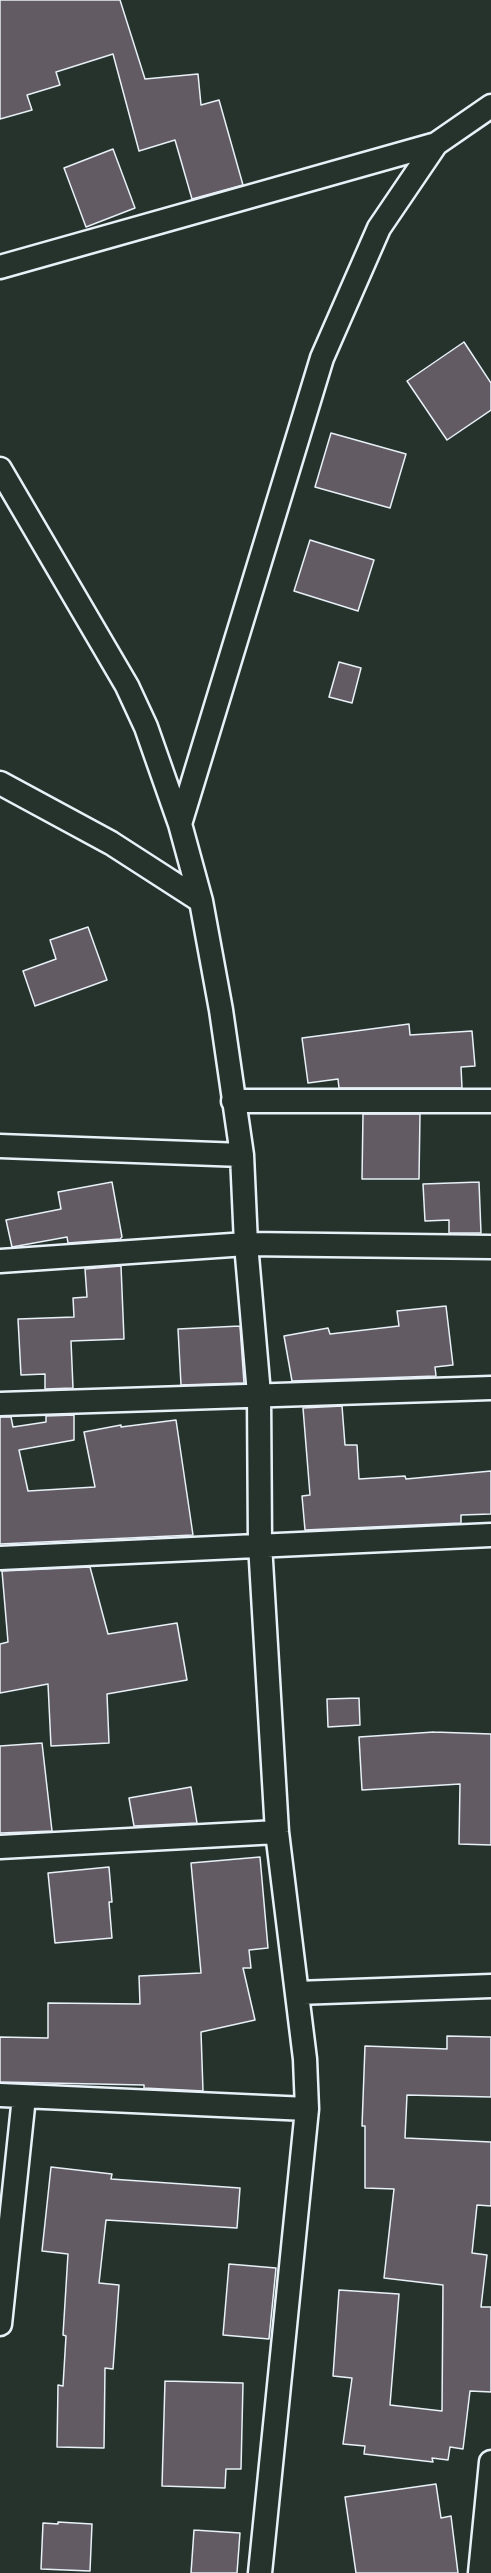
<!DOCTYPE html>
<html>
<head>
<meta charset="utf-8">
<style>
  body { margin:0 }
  canvas { display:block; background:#26332d }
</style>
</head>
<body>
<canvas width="491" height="2573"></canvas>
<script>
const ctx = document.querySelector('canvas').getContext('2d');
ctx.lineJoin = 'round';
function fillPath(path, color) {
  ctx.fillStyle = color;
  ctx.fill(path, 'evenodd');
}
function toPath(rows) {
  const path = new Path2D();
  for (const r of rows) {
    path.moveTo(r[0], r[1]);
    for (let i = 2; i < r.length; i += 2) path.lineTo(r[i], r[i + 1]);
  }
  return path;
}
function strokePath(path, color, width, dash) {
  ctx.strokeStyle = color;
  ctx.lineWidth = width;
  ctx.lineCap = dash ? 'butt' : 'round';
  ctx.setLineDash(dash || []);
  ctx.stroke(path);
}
const building = toPath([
  [0,0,120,0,145,79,198,74,201,105,219,100,243,185,192,199,175,140,139,151,113,54,56,72,60,85,27,95,32,110,0,119,0,0],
  [113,149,135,208,86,227,64,168,113,149],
  [464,342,491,383,491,410,447,440,407,381,464,342],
  [331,433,406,454,390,508,315,487,331,433],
  [310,540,374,560,358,611,294,591,310,540],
  [339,662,361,668,352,703,329,697,339,662],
  [88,927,107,980,35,1006,23,971,56,959,50,940,88,927],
  [409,1024,410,1035,472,1031,475,1066,461,1067,462,1088,339,1088,338,1079,308,1083,302,1038,409,1024],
  [363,1114,420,1114,419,1179,362,1179,363,1114],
  [112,1182,122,1237,120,1239,68,1243,67,1237,12,1247,6,1220,61,1209,58,1192,112,1182],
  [479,1182,481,1233,449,1233,449,1220,425,1221,423,1184,479,1182],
  [121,1266,124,1339,71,1341,73,1388,45,1389,45,1374,21,1375,18,1319,74,1317,73,1298,87,1297,85,1269,121,1266],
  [446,1306,453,1365,435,1367,436,1376,292,1381,284,1336,328,1328,330,1334,399,1326,397,1311,446,1306],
  [240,1326,244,1383,181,1385,178,1329,240,1326],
  [342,1406,345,1445,357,1445,359,1479,405,1476,406,1479,491,1471,491,1514,461,1515,461,1523,305,1530,302,1496,310,1495,303,1408,342,1406],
  [74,1415,74,1440,19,1450,28,1491,95,1487,84,1432,121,1425,121,1427,176,1420,193,1535,0,1544,0,1417,11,1417,13,1427,46,1422,46,1416,74,1415],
  [90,1567,108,1634,177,1623,187,1680,107,1694,109,1743,51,1746,48,1684,0,1693,0,1644,8,1642,2,1571,90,1567],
  [359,1698,360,1725,328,1727,327,1699,359,1698],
  [434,1732,491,1734,491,1845,459,1844,460,1784,362,1790,359,1737,434,1732],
  [42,1743,52,1831,0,1833,0,1746,42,1743],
  [191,1787,197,1823,134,1826,129,1798,191,1787],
  [260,1857,268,1948,249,1950,251,1968,243,1968,255,2020,201,2032,203,2091,144,2088,144,2085,0,2082,0,2037,48,2038,48,2003,140,2004,139,1976,201,1973,191,1863,260,1857],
  [109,1867,112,1902,109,1902,112,1938,55,1943,48,1873,109,1867],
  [447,2036,491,2037,491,2097,407,2095,405,2138,491,2142,491,2206,477,2205,472,2253,487,2255,481,2307,491,2307,491,2392,470,2391,463,2449,450,2447,448,2460,432,2458,433,2462,364,2454,365,2446,343,2444,352,2378,333,2376,339,2290,399,2294,390,2405,442,2411,443,2285,384,2278,394,2189,365,2188,365,2126,362,2126,365,2046,447,2049,447,2036],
  [51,2167,112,2174,111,2179,240,2188,237,2228,106,2220,99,2283,119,2285,113,2369,105,2368,104,2448,57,2447,58,2385,63,2386,66,2336,63,2335,68,2254,42,2251,51,2167],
  [229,2264,276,2268,269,2339,223,2335,229,2264],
  [165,2381,243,2383,241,2469,226,2469,225,2488,162,2486,165,2381],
  [436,2484,441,2518,451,2516,458,2573,356,2573,345,2497,436,2484],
  [58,2522,92,2524,90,2571,41,2569,43,2523,58,2524,58,2522],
  [194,2530,240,2533,237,2573,191,2573,194,2530]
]);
fillPath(building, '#635b63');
strokePath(building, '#e8f1f8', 1.5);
const minor = toPath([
  [0,267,436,144,491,106],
  [0,469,127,686,146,727,180,824,201,901,221,1010,242,1155,246,1244,259,1394,260,1544,277,1832,305,2059,307,2109,260,2573],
  [0,783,111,843,201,901],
  [180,824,322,358,379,228,436,144],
  [233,1101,491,1101],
  [0,1146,242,1155],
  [0,1261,246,1244,491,1247],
  [0,1404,491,1388],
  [0,1558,491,1535],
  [0,1847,277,1832],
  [297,1993,491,1986],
  [0,2095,307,2109],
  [0,2324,24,2097],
  [480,2573,491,2462]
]);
strokePath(minor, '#e8f1f8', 27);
strokePath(minor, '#26332d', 22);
</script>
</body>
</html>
